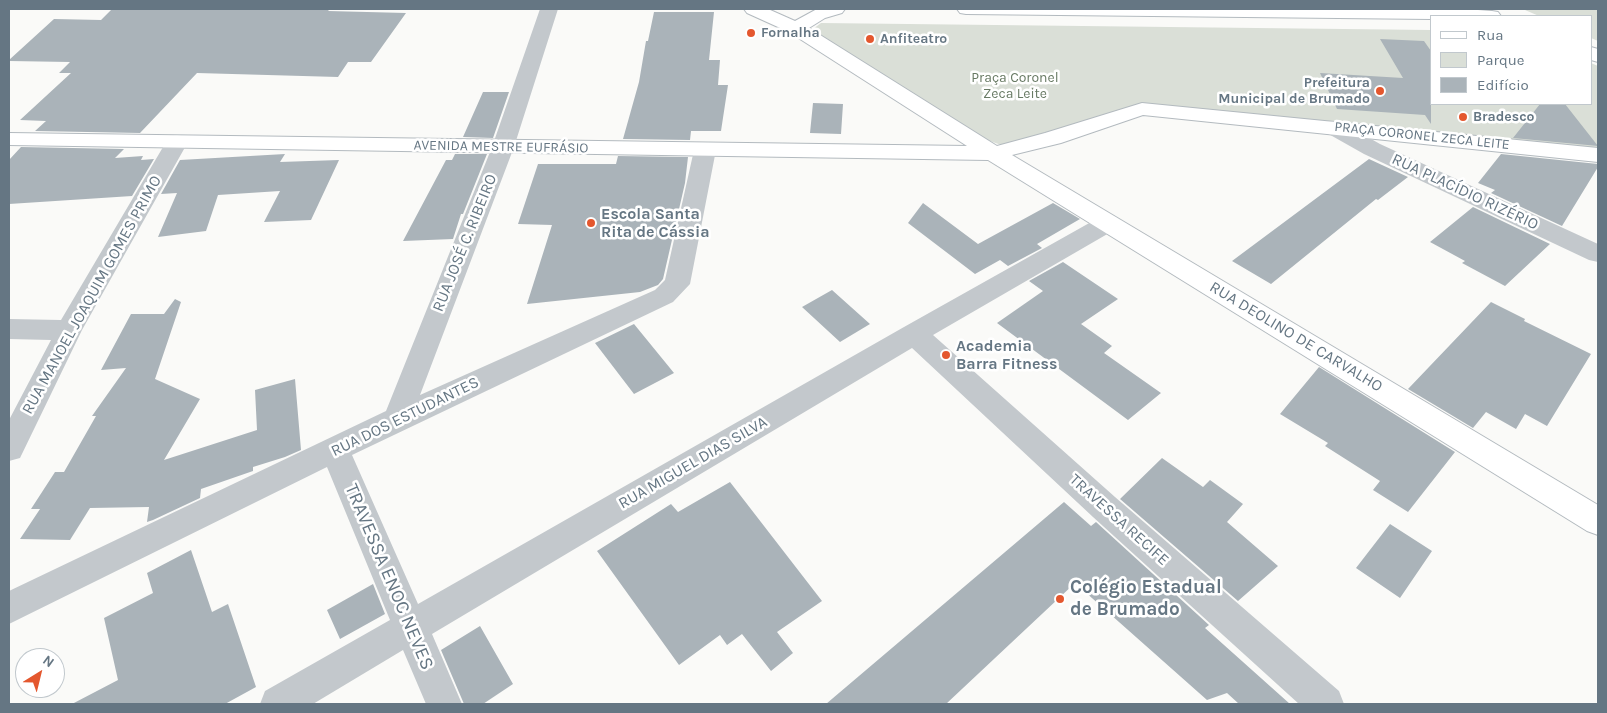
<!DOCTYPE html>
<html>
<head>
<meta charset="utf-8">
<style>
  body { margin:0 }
  #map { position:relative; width:1607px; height:713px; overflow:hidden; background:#fafaf8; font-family:Karla,sans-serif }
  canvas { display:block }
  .frame { position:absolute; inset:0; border:10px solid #657683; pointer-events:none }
  .legend { position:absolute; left:1430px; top:15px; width:162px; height:90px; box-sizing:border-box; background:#fff; border:1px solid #c1c8cd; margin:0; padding:6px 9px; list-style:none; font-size:15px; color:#657683 }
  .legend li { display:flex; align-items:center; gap:10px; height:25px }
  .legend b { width:25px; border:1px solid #c1c8cd }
  .north { position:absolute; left:15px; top:648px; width:50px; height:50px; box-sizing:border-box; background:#fff; border:1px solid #c1c8cd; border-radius:50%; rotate:36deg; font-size:14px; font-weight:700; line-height:20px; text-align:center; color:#657683 }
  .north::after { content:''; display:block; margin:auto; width:18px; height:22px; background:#e4572e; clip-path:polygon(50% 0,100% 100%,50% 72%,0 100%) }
</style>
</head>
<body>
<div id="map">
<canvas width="1607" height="713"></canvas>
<div class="frame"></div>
<ul class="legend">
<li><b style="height:6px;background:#fff"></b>Rua</li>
<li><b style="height:14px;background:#dadfd7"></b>Parque</li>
<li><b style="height:14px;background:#aab3b9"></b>Edifício</li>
</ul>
<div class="north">N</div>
</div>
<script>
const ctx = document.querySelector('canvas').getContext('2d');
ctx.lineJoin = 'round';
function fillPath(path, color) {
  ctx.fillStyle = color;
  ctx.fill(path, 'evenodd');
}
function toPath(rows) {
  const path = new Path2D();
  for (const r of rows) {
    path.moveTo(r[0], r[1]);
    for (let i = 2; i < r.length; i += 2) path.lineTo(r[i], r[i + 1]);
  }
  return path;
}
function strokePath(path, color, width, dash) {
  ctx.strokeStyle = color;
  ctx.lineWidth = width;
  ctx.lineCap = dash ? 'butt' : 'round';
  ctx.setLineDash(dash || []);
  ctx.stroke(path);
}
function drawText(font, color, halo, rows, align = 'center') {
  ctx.font = font + ' Karla,sans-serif';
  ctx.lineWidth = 5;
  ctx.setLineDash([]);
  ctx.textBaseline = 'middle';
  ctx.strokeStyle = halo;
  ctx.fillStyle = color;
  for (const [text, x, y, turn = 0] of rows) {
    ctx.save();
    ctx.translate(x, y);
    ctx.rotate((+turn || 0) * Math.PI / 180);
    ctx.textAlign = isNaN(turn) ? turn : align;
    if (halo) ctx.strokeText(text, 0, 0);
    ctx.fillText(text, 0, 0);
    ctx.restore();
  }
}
fillPath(toPath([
  [1528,9,1598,9,1598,41,1591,38,1591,16,1539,16,1525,10],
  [821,23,1431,30,1431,104,1591,104,1591,63,1598,66,1598,150,1429,131,1141,106,1015,150,979,137,809,32]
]), '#dadfd7');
fillPath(toPath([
  [112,9,330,9,328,11,406,13,371,62,348,62,338,77,197,73,140,133,35,131,46,121,20,120,71,73,59,73,70,62,9,61,9,60,54,19,101,20],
  [654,12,714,12,709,60,720,60,718,85,728,85,721,131,691,131,690,140,623,139,639,82,646,41,648,41],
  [1380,39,1424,41,1431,51,1431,124,1425,115,1337,109,1320,73,1403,78],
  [483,92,509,92,493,138,463,137],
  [813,103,843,104,841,134,810,133],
  [1540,104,1565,104,1598,146,1513,138],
  [21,147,124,149,115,158,143,156,141,160,154,159,132,196,9,204,9,160],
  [285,154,280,162,339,160,311,220,264,222,280,191,218,195,206,231,158,237,177,193,161,194,180,160],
  [455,154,487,154,463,214,461,214,453,239,403,241,446,160,452,160],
  [1501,154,1598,164,1598,167,1562,226,1491,193,1495,190,1478,183],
  [618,156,688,157,685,183,663,279,658,285,640,292,527,304,552,225,518,224,538,164,616,164],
  [1369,159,1408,177,1378,200,1376,199,1271,284,1232,261],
  [923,203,978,244,1053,203,1080,219,1037,244,1042,248,1008,266,1000,260,975,274,908,223],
  [1473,207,1550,244,1505,286,1462,263,1465,261,1430,242],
  [1063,262,1118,299,1081,324,1112,346,1104,353,1161,393,1128,420,997,323,1043,291,1029,281],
  [832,290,870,324,840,342,802,307],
  [175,299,181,302,155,379,200,399,164,460,257,430,255,390,295,379,301,450,285,457,253,467,253,471,201,489,200,498,153,520,147,522,149,507,90,508,70,540,20,539,40,509,31,509,55,472,64,472,96,416,92,416,126,368,101,370,131,314,164,314],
  [1491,302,1525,319,1524,321,1591,354,1547,426,1525,414,1516,429,1486,412,1473,428,1408,389],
  [634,324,674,373,634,394,595,343],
  [1319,367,1455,452,1408,512,1373,490,1380,481,1325,446,1328,443,1280,414],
  [1162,458,1203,487,1210,480,1243,504,1227,522,1278,566,1238,601,1120,499],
  [730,482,822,601,777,632,793,653,771,671,742,634,727,645,720,635,679,665,597,551,671,504,678,512],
  [1064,502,1091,526,1096,522,1209,625,1205,628,1290,704,1239,704,1227,693,1207,700,1075,583,946,704,826,704],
  [1390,524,1432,551,1400,598,1356,568],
  [191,550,212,612,228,604,256,687,225,704,72,704,118,680,104,618,153,593,147,573],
  [373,584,385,614,340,639,327,610],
  [480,626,513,684,483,704,464,704,441,650]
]), '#aab3b9');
const secondary = toPath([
  [744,9,768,9,795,21,817,9,845,9,842,13,825,18,809,28,997,146,1045,133,1142,103,1598,148,1598,162,1143,115,1061,143,1012,155,1598,505,1598,535,1587,531,988,160,9,145,9,133,967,146,789,32,747,13,744,9],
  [957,9,1464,9,1492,11,1498,12,1501,16,1431,16,1431,19,966,14,960,13,957,9],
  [1591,47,1598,49,1598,62,1591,60,1591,47]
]);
strokePath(secondary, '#b3babf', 2);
fillPath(toPath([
  [540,9,558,9,514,147,420,395,655,290,665,280,694,150,697,145,705,143,713,145,716,150,690,284,673,302,352,455,418,604,904,327,1100,217,1108,215,1116,217,1120,223,1116,229,933,335,1115,497,1339,691,1344,704,1299,704,1093,517,912,348,432,634,462,704,426,704,403,650,313,704,260,704,265,691,390,620,327,467,9,624,9,591,386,411,492,147,540,9],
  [1333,121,1341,122,1380,144,1598,244,1598,262,1589,260,1364,154,1325,132,1322,127,1325,122,1333,121],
  [177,135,185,137,188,142,82,330,20,458,9,461,9,420,51,340,9,339,9,319,61,320,166,142,169,137,177,135]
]), '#c3c8cc');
fillPath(secondary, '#fff');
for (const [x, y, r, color] of [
  [751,33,5,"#e4572e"],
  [870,39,5,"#e4572e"],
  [1380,91,5,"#e4572e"],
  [1463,117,5,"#e4572e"],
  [591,223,5,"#e4572e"],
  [946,355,5,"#e4572e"],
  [1060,599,5,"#e4572e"]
]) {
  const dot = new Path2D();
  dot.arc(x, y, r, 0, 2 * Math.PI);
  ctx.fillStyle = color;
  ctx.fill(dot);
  strokePath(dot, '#fff', 2);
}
drawText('bold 14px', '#657683', '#fff', [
  ["Fornalha",761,33],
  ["Anfiteatro",880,39],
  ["Prefeitura",1370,83,"right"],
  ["Municipal de Brumado",1370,99,"right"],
  ["Bradesco",1473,117]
], 'left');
drawText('14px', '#687a64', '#fff', [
  ["Praça Coronel",1015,78],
  ["Zeca Leite",1015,94]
]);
drawText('14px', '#657683', '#fff', [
  ["PRAÇA CORONEL ZECA LEITE",1422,136,6],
  ["AVENIDA MESTRE EUFRÁSIO",501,147,1]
]);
drawText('16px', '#657683', '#fff', [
  ["RUA PLACÍDIO RIZÉRIO",1465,192,25],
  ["RUA JOSÉ C. RIBEIRO",465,243,-68],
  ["RUA MANOEL JOAQUIM GOMES PRIMO",92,295,-61],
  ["RUA DEOLINO DE CARVALHO",1296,337,31],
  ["RUA DOS ESTUDANTES",405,417,-26],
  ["RUA MIGUEL DIAS SILVA",693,463,-30],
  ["TRAVESSA RECIFE",1119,520,42]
]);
drawText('bold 16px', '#657683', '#fff', [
  ["Escola Santa",601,214],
  ["Rita de Cássia",601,232],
  ["Academia",956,346],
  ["Barra Fitness",956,364]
], 'left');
drawText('19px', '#657683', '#fff', [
  ["TRAVESSA ENOC NEVES",389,577,67]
]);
drawText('bold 19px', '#657683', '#fff', [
  ["Colégio Estadual",1070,588],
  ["de Brumado",1070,610]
], 'left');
</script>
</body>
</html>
